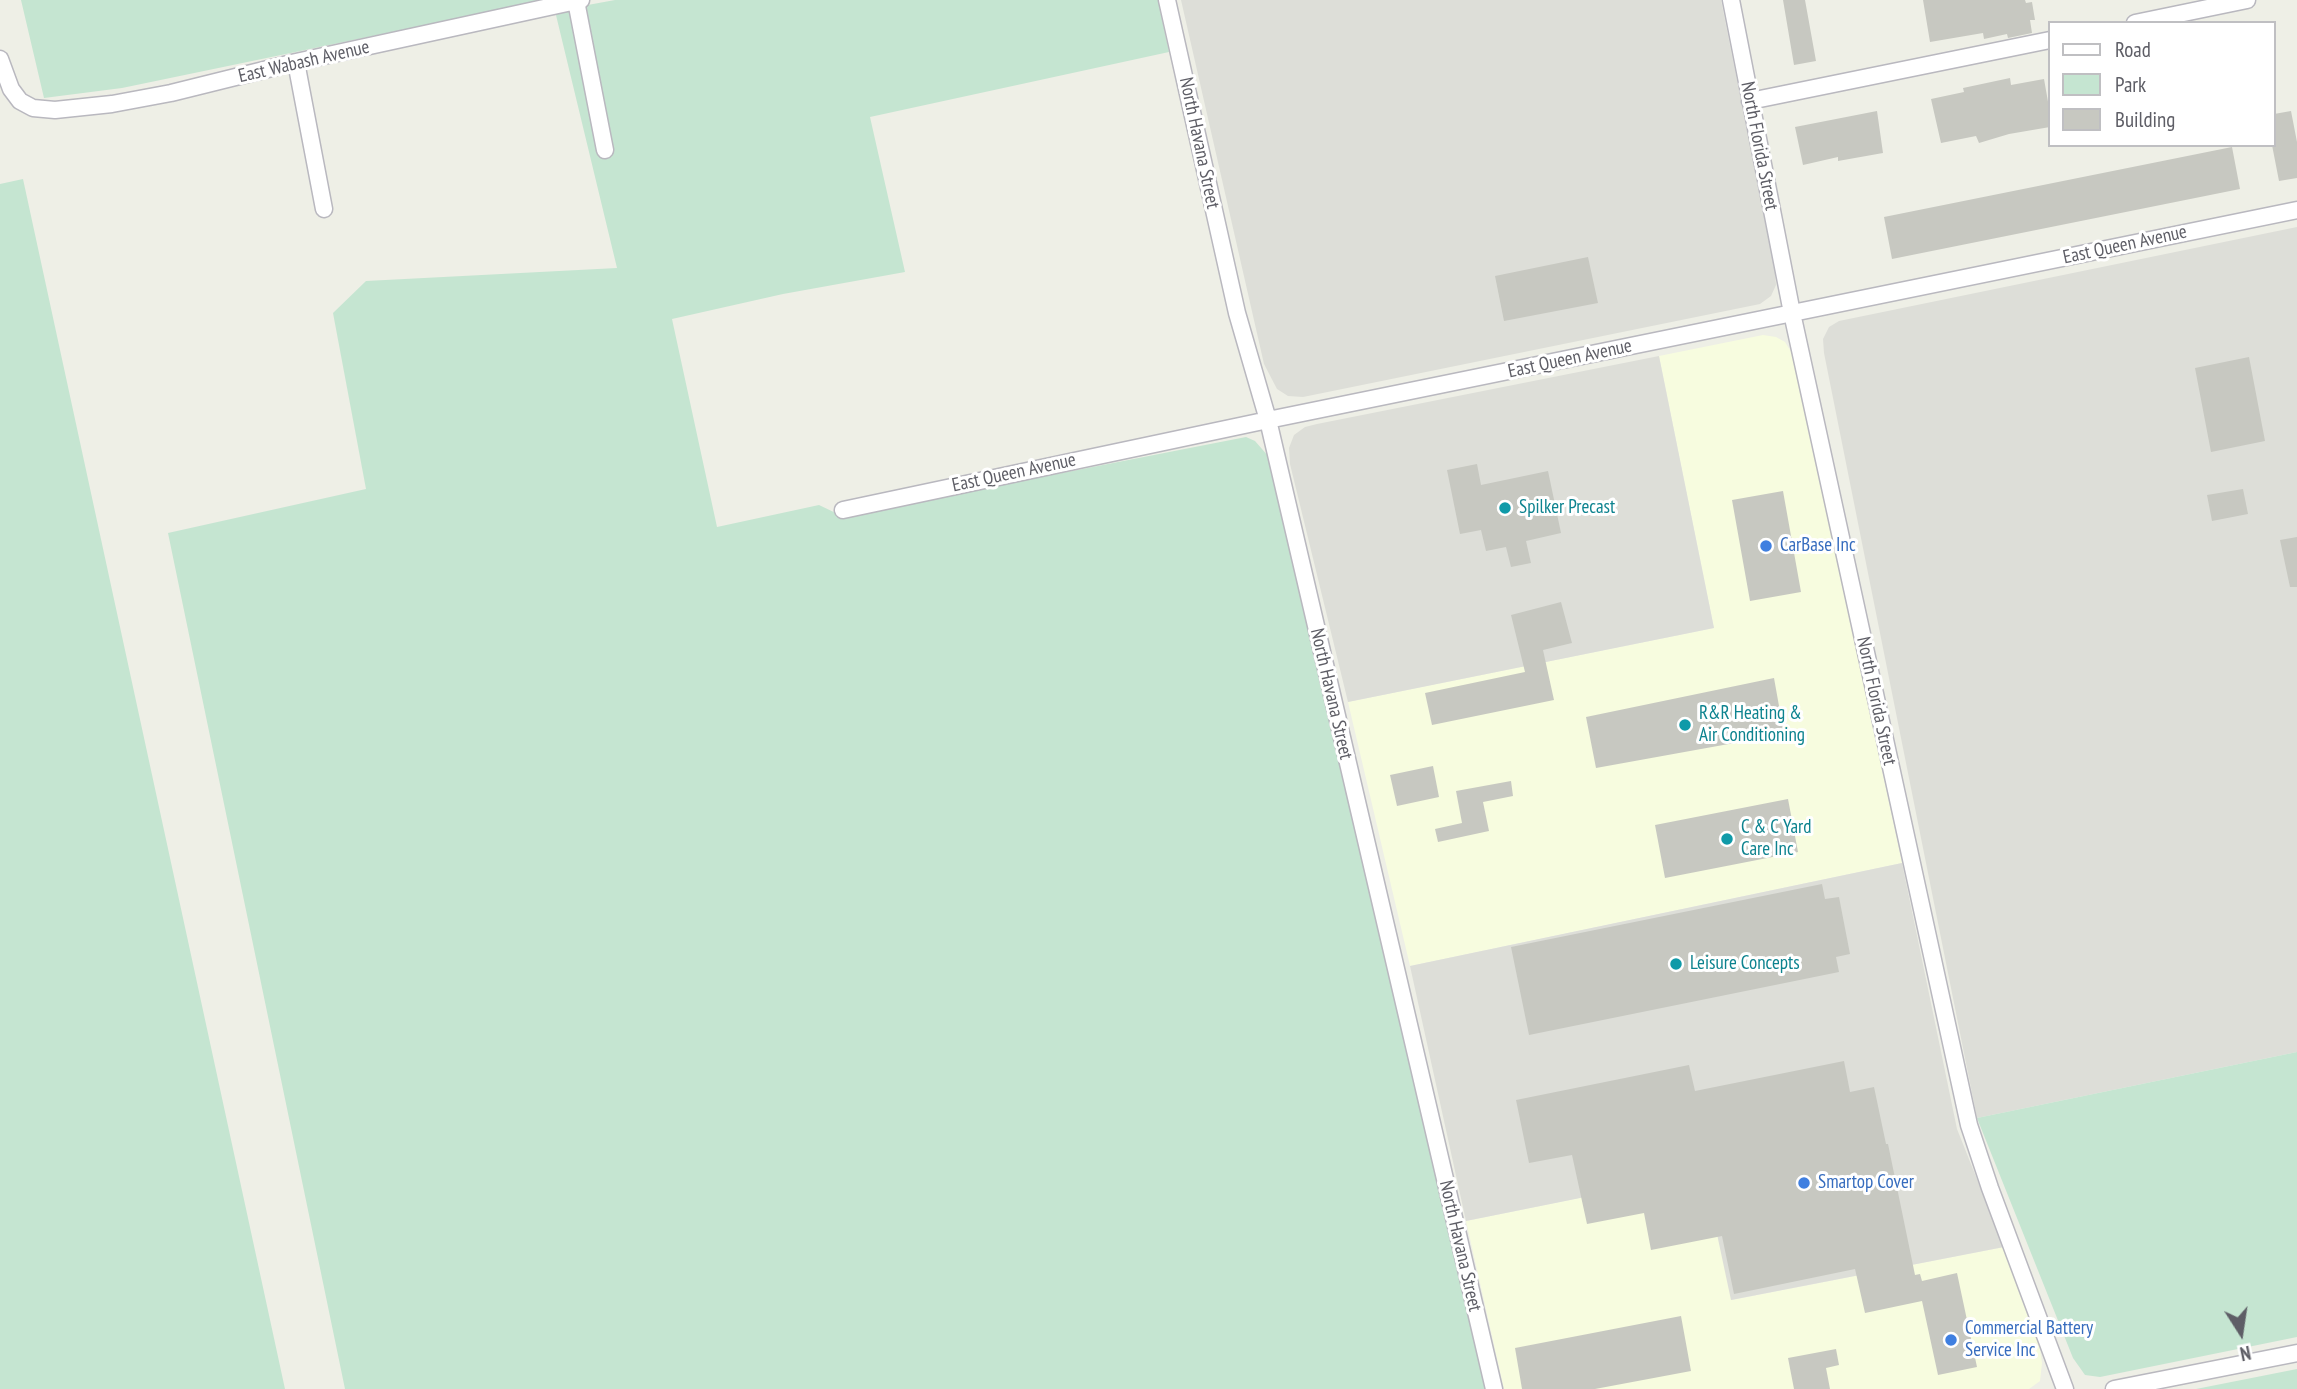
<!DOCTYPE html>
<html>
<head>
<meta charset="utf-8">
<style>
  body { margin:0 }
  #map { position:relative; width:2297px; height:1389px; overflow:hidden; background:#eeefe6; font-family:"PT Sans Narrow",sans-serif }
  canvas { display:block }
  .legend { position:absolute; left:2048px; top:21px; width:228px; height:126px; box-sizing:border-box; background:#fff; border:2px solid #bfbfc2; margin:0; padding:9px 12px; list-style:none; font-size:21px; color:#5e5e66 }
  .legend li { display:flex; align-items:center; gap:14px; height:35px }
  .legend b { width:35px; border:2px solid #bfbfc2 }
  .north { position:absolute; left:2206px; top:1298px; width:70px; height:70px; -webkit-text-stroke:5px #fff; paint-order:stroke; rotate:168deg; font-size:19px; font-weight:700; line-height:28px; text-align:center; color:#5e5e66 }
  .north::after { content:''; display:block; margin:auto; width:24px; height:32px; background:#5e5e66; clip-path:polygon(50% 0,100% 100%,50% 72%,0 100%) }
</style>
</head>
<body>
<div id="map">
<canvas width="2297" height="1389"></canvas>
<ul class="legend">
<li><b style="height:9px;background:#fff"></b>Road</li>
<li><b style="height:19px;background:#c5e5d1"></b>Park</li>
<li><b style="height:19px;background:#c7c8c1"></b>Building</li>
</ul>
<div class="north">N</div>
</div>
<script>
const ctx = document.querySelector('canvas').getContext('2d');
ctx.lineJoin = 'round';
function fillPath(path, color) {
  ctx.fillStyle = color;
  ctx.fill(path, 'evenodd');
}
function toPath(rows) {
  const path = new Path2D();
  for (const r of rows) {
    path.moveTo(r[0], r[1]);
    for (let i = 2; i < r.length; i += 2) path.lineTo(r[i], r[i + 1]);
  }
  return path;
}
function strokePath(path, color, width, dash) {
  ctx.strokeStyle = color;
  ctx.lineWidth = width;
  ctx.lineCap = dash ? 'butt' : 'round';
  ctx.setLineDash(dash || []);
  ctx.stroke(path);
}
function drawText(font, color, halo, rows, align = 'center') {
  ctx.font = font + ' "PT Sans Narrow",sans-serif';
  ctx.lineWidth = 6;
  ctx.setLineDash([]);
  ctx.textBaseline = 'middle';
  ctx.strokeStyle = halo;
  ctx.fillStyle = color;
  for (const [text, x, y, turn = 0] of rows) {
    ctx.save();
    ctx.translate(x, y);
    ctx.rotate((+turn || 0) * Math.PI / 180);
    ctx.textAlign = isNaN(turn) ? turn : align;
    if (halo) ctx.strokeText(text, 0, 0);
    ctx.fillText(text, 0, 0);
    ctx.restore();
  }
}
fillPath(toPath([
  [1763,335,1776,337,1785,342,1793,355,1902,863,1410,966,1348,702,1714,628,1659,356],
  [1704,1173,1732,1300,2004,1247,2039,1343,2042,1363,2040,1381,2029,1389,1504,1389,1466,1221]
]), '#f7fcdf');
fillPath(toPath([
  [1181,0,1721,0,1775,272,1776,285,1771,296,1760,304,1303,397,1288,396,1277,389,1264,364],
  [2297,227,2297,1052,1977,1118,1824,353,1823,339,1829,327,1839,321],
  [1659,356,1714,628,1348,702,1290,464,1289,448,1294,435,1305,427,1317,424],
  [1902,863,1957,1129,2004,1247,1731,1300,1704,1173,1466,1221,1410,966]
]), '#ddded8');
fillPath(toPath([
  [21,0,546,0,122,88,44,98],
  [615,0,1158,0,1169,52,870,117,905,272,783,294,672,319,717,527,819,505,842,516,1246,437,1255,441,1269,457,1375,896,1486,1389,345,1389,168,533,366,489,333,313,366,281,617,268,555,11],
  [23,179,285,1389,0,1389,0,184],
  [2297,1052,2297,1337,2100,1377,2085,1375,2073,1358,1977,1118],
  [2297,1369,2297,1389,2196,1389]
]), '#c5e5d1');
fillPath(toPath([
  [1783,0,1805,0,1816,61,1794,65],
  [1923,0,2025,0,2026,3,2032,2,2035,20,2030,20,2032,33,2008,38,2007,34,1984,39,1983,33,1930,42],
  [2010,78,2011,85,2044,79,2050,113,2050,127,2009,134,1979,143,1976,136,1941,143,1931,99,1964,92,1963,88],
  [1877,111,1883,153,1838,161,1838,157,1803,165,1795,127],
  [2291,111,2297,142,2297,178,2279,181,2272,145,2274,145,2274,114],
  [2232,147,2240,189,1892,259,1884,217],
  [1588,257,1598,303,1504,321,1495,276],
  [2249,357,2265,441,2211,452,2195,368],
  [1477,464,1481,485,1548,471,1561,533,1526,541,1531,563,1511,567,1506,547,1486,551,1481,530,1460,534,1447,470],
  [2243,489,2248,514,2212,521,2207,495],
  [1783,491,1801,592,1750,601,1732,500],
  [2297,537,2297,587,2290,587,2280,540],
  [1561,602,1572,643,1543,650,1554,700,1432,725,1425,693,1525,672,1511,615],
  [1774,678,1784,734,1596,768,1586,717],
  [1433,766,1439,797,1397,806,1390,775],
  [1511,781,1513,796,1483,802,1489,831,1438,842,1435,829,1462,823,1456,791],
  [1788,799,1798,852,1665,878,1655,825],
  [1822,884,1825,899,1839,897,1850,954,1836,957,1839,972,1529,1035,1511,947],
  [1844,1061,1850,1092,1874,1087,1886,1144,1888,1144,1915,1275,1920,1274,1922,1281,1957,1273,1977,1367,1938,1375,1922,1301,1865,1313,1855,1269,1734,1294,1722,1236,1651,1250,1644,1213,1587,1224,1572,1155,1529,1163,1516,1100,1689,1065,1695,1091],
  [1681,1316,1691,1371,1595,1389,1522,1389,1515,1348],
  [1836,1349,1839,1365,1826,1368,1830,1389,1794,1389,1788,1358]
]), '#c7c8c1');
const minor = toPath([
  [1167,0,1237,313,1268,420,1494,1389],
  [1731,0,1792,313,1969,1125,1990,1188,2065,1389],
  [576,1,605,150],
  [2135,23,2247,0],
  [0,59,11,89,20,101,33,108,55,110,112,104,171,93,296,62,581,0],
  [296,62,324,209],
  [1750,101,2050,40],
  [843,510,1268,420,2297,210],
  [2114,1389,2297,1353]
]);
strokePath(minor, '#b9b8bf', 19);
strokePath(minor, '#fff', 16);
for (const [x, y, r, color] of [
  [1505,508,7,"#0f9aa8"],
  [1766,546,7,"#3f7fe0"],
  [1685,725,7,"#0f9aa8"],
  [1727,839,7,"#0f9aa8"],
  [1676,964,7,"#0f9aa8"],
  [1804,1183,7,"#3f7fe0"],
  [1951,1340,7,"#3f7fe0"]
]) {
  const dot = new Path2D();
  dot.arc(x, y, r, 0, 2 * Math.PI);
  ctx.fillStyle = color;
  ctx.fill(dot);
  strokePath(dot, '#fff', 2.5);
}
drawText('19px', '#5e5e66', '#fff', [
  ["East Wabash Avenue",304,62,-13],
  ["North Havana Street",1199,143,78],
  ["North Florida Street",1759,146,79],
  ["East Queen Avenue",2125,245,-12],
  ["East Queen Avenue",1570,359,-12],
  ["East Queen Avenue",1014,473,-12],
  ["North Havana Street",1331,694,77],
  ["North Florida Street",1876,701,78],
  ["North Havana Street",1460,1246,77]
]);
drawText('19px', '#0d838f', '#fff', [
  ["Spilker Precast",1519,508],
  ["R&R Heating &",1699,714],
  ["Air Conditioning",1699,736],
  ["C & C Yard",1741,828],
  ["Care Inc",1741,850],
  ["Leisure Concepts",1690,964]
], 'left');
drawText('19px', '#366cbe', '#fff', [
  ["CarBase Inc",1780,546],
  ["Smartop Cover",1818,1183],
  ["Commercial Battery",1965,1329],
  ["Service Inc",1965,1351]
], 'left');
</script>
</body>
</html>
